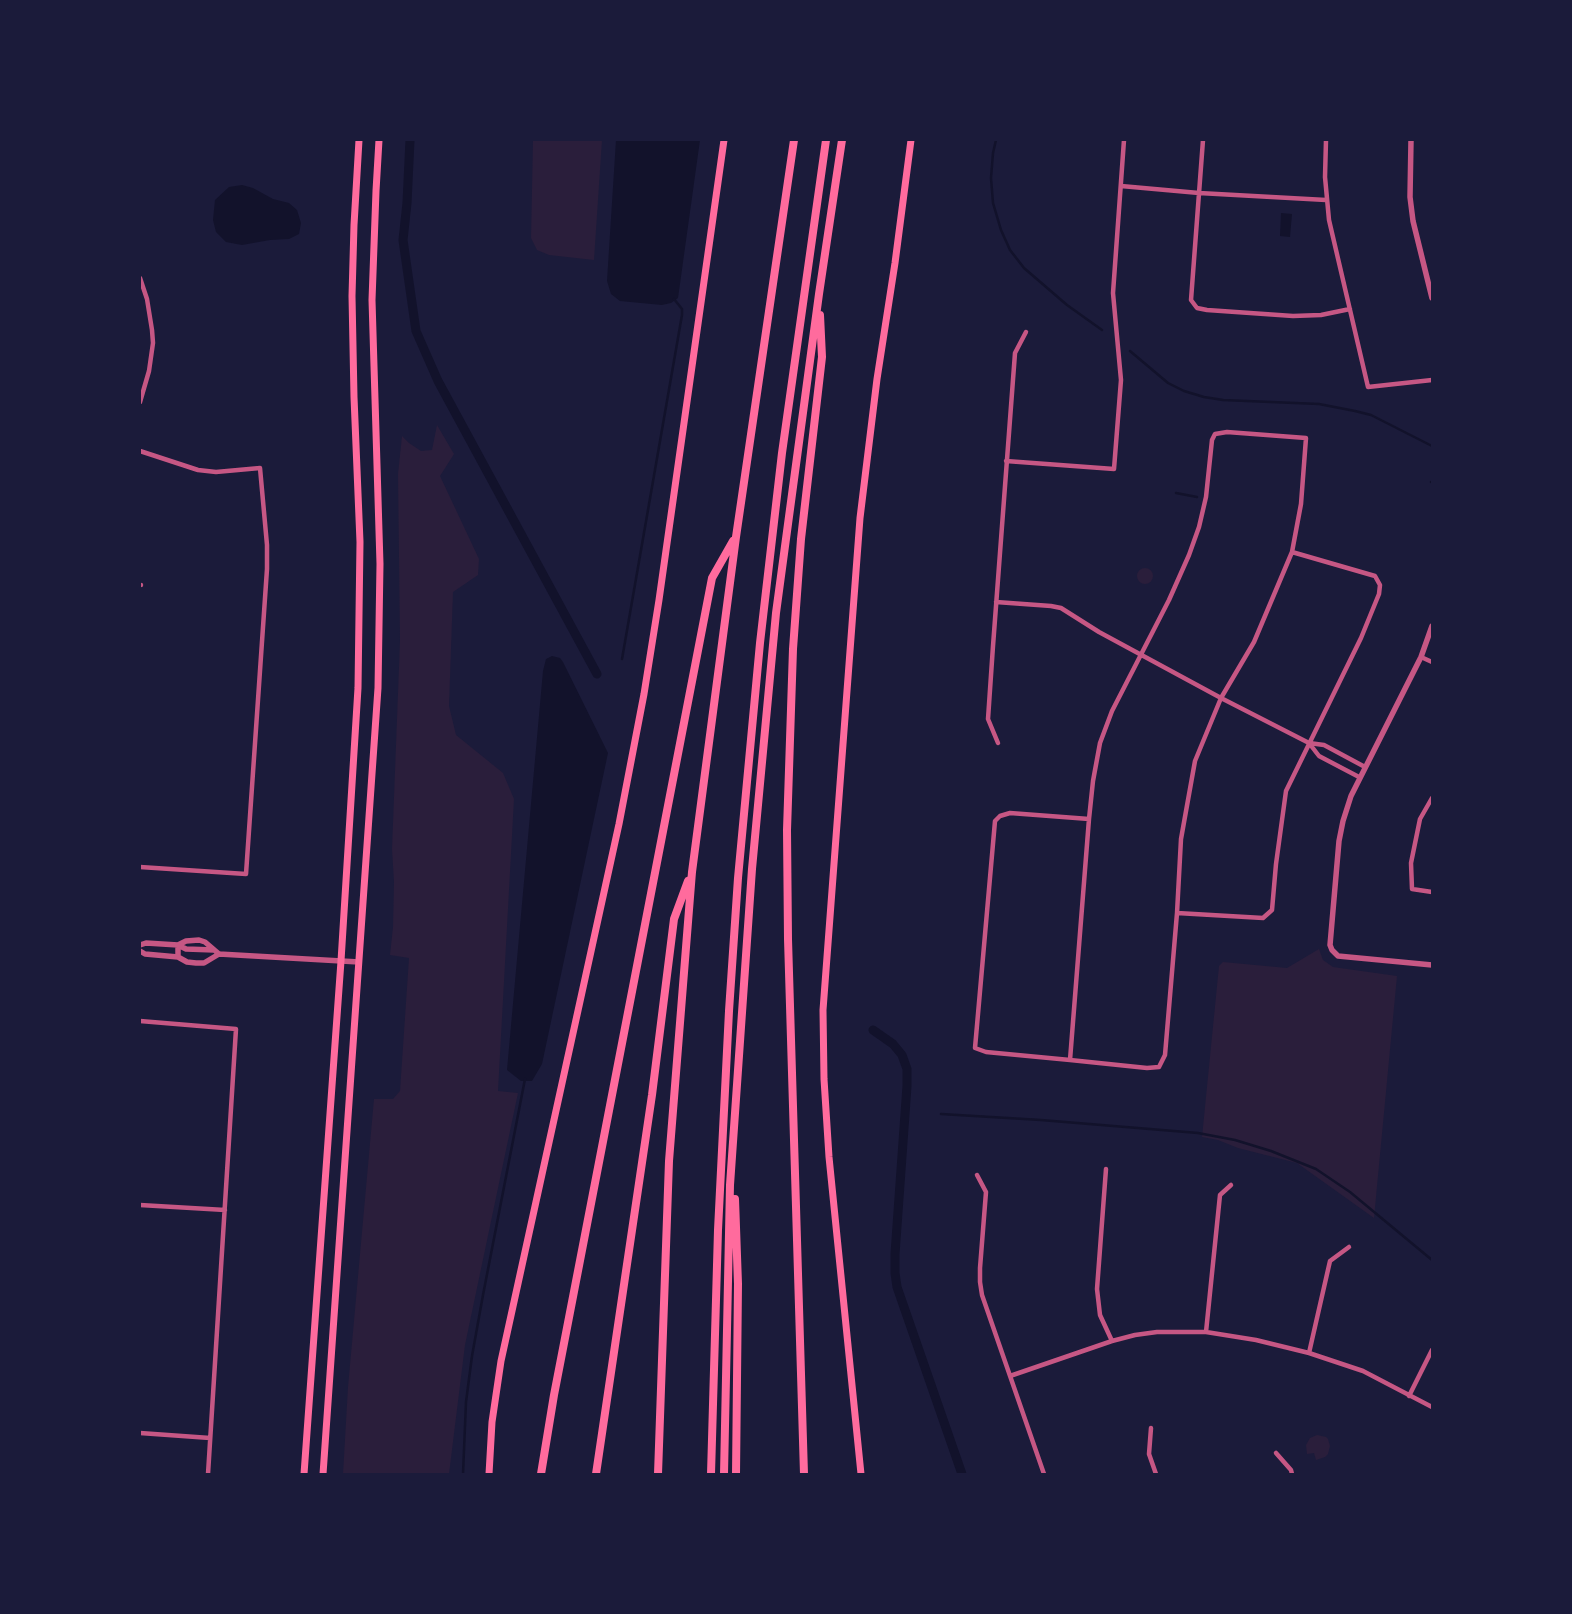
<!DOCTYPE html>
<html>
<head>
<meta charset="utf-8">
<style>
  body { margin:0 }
  #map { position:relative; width:1572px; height:1614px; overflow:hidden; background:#1b1b3a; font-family:"Source Sans 3",sans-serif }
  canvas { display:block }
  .frame { position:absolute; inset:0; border:141px solid #1b1b3a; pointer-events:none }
</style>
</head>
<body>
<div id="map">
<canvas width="1572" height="1614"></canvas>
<div class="frame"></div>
</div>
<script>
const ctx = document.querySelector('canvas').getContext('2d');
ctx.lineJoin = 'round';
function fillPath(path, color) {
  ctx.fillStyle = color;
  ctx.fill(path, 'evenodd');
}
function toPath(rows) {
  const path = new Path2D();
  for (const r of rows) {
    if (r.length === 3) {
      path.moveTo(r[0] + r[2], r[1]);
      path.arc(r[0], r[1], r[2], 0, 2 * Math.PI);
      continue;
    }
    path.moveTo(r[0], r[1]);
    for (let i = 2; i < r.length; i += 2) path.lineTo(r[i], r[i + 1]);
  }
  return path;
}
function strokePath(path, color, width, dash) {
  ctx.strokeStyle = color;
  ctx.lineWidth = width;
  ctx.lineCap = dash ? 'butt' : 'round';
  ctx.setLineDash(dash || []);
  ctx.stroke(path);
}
fillPath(toPath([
  [533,140,602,140,594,260,549,255,537,250,531,238],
  [437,425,454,454,440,476,479,559,478,575,453,592,449,706,456,735,503,773,514,799,498,1091,518,1093,465,1345,449,1474,343,1474,348,1387,374,1099,393,1099,400,1091,409,958,390,955,393,927,394,882,392,849,400,641,398,474,402,436,409,443,421,451,432,450],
  [1145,576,8],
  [1319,949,1323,960,1333,967,1397,976,1374,1218,1297,1163,1238,1148,1218,1140,1202,1137,1219,966,1223,962,1287,968],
  [1317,1435,1326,1437,1328,1439,1330,1446,1328,1454,1325,1457,1316,1460,1314,1453,1307,1454,1306,1445,1310,1438]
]), '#2a1e3b');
fillPath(toPath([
  [616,140,700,140,678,298,671,303,662,305,620,301,611,294,607,281],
  [242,185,253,188,273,199,289,203,297,210,301,223,299,234,289,239,270,240,242,245,226,242,216,232,213,220,215,200,229,187],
  [1281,213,1292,214,1290,237,1280,236],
  [552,656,560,658,563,662,608,753,542,1064,532,1081,521,1081,507,1070,543,671,546,659]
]), '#12122b');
strokePath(toPath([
  [996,140,993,153,991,178,993,203,1001,230,1010,250,1024,268,1067,305,1102,330],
  [1130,351,1168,383,1184,391,1204,397,1223,400,1319,404,1355,411,1371,415,1432,446],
  [1431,482,1432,482],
  [1176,493,1197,497],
  [622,659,682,315,682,309,674,299],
  [941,1114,1041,1120,1198,1133,1235,1140,1271,1151,1316,1169,1350,1192,1432,1260],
  [463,1474,466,1402,472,1356,483,1295,525,1079]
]), '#12122b', 2.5);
strokePath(toPath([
  [410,140,407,203,403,240,416,331,438,381,597,674],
  [873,1030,893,1044,902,1055,907,1069,907,1086,895,1254,895,1273,897,1287,962,1474]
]), '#12122b', 9);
strokePath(toPath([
  [1203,140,1191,300,1197,308,1207,310,1293,316,1321,315,1350,309],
  [1326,140,1325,177,1329,220,1368,387,1432,380],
  [1121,186,1199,193,1326,200],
  [140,278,147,299,152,330,153,343,149,371,140,402],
  [140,451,198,470,216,472,260,468,267,545,267,569,246,874,140,867],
  [1006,461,1114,469,1121,380,1113,293,1124,140],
  [140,585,141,585],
  [996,602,1051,606,1061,608,1099,632,1221,698,1309,743,1324,745,1365,767],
  [1421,657,1432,662],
  [998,743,988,719,993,646,1015,353,1026,332],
  [1309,743,1319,756,1359,777],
  [1432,798,1420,819,1411,863,1412,889,1432,892],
  [1177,913,1263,918,1272,910,1276,864,1286,791,1361,638,1379,594,1380,585,1375,576,1292,552],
  [140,1021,236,1029,208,1474],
  [1070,1060,1089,819,1093,781,1100,743,1112,711,1169,600,1189,555,1199,527,1206,497,1212,440,1215,434,1227,432,1306,438,1301,504,1292,552,1254,642,1221,698,1195,761,1181,839,1177,913,1165,1055,1159,1067,1147,1068,1070,1060,986,1052,975,1048,995,821,1000,816,1010,813,1089,819],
  [1106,1169,1097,1289,1100,1315,1112,1341],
  [977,1175,986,1192,980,1268,980,1282,982,1295,1044,1474],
  [140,1205,225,1210],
  [1206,1332,1220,1195,1231,1185],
  [1309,1353,1330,1261,1349,1247],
  [1010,1376,1112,1341,1135,1335,1157,1332,1206,1332,1256,1340,1309,1353,1363,1371,1432,1407],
  [1409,1396,1432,1350],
  [1151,1428,1149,1454,1156,1474],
  [140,1433,210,1438],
  [1276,1453,1291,1470,1292,1474]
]), '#c65784', 4.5);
strokePath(toPath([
  [1411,140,1410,197,1413,221,1432,298],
  [1432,626,1421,657,1351,796,1343,821,1339,841,1330,945,1332,950,1338,956,1432,965],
  [140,945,146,943,178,945,186,941,199,940,205,942,219,954,359,962],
  [140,951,145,954,178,957,187,962,196,963,204,963,219,954],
  [178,957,178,945,186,949,214,950]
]), '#c65784', 5.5);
strokePath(toPath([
  [304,1474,341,961,358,688,360,542,354,397,352,296,354,225,359,140],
  [323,1474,378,688,380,564,372,300,376,191,379,140],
  [489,1474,492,1422,501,1361,619,824,644,694,659,600,724,140],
  [861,1474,829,1157,824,1079,823,1010,860,518,877,379,895,263,911,140]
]), '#ff6b9d', 7);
strokePath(toPath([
  [735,1199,738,1284,736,1474],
  [541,1474,554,1395,712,578,733,541],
  [596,1474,652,1095,674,919,688,881],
  [658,1474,669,1161,692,872,736,537,794,140],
  [711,1474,718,1230,729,1011,738,878,760,643,782,453,826,140],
  [724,1474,730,1185,752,869,776,613,819,294,842,140],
  [804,1474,788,939,787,830,793,649,801,539,822,357,820,315]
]), '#ff6b9d', 8);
</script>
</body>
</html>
